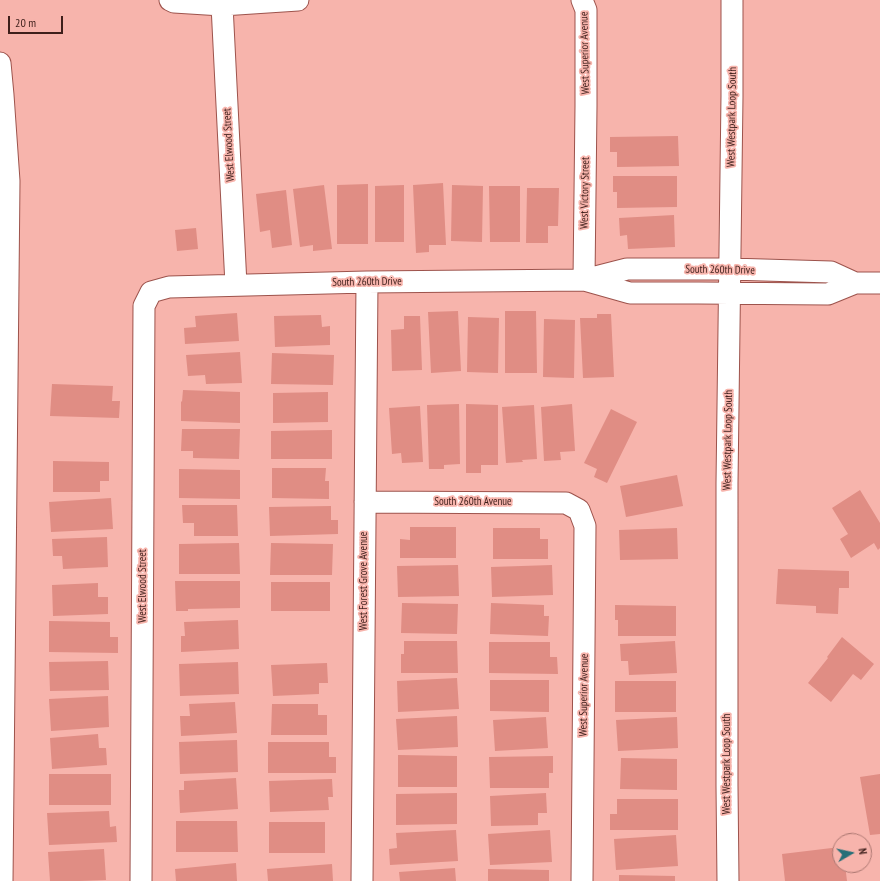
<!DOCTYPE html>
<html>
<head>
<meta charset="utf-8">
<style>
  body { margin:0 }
  #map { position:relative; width:880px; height:881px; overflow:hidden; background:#f7b4ac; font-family:"PT Sans Narrow",sans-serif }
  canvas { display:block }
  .north { position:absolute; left:832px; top:833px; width:40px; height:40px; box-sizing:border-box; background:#f7b4ac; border:1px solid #ad7872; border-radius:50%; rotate:81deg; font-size:11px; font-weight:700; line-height:16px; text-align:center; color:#3e1f1b }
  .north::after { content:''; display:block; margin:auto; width:14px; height:18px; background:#256f78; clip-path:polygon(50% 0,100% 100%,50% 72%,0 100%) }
  .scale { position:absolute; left:8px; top:16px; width:55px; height:18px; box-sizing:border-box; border:2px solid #3e1f1b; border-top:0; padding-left:5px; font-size:12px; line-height:14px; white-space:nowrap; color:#3e1f1b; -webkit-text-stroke:3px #f7b4ac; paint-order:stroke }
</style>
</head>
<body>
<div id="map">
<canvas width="880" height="881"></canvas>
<div class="north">N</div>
<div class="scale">20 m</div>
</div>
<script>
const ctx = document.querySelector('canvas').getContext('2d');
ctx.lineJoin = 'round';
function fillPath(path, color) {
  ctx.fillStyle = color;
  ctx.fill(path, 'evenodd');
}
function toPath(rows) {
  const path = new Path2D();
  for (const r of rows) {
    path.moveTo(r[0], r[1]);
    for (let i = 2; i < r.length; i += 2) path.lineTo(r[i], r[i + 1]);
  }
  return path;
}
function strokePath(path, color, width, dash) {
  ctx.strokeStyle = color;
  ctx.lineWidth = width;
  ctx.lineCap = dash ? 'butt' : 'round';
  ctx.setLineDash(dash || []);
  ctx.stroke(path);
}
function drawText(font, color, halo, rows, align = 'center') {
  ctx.font = font + ' "PT Sans Narrow",sans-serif';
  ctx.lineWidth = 3.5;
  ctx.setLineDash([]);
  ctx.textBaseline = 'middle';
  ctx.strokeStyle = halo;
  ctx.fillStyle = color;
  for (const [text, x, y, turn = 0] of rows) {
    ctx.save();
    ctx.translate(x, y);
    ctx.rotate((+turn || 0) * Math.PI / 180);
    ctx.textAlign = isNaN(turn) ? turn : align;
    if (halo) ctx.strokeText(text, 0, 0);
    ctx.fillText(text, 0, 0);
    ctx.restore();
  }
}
fillPath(toPath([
  [678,136,679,166,617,167,617,152,610,152,610,137],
  [613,176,677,176,677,207,617,208,617,192,613,192],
  [443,183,446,245,429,245,429,252,416,253,413,185],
  [368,184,368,244,337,244,337,185],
  [324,185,332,249,313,251,313,245,300,247,293,189],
  [404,185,404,242,375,242,375,186],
  [452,185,483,186,482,242,451,241],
  [489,186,520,186,520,242,490,242],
  [527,188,559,188,558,226,548,226,548,243,526,243],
  [286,190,292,245,272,248,270,230,260,232,256,194],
  [674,215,675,247,628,249,627,235,620,236,619,218],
  [196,228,198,249,177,251,175,230],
  [458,311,461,371,431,373,428,312],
  [505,311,536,311,537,373,505,373],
  [237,313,239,341,185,344,184,328,196,327,195,316],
  [597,314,611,314,614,377,583,378,580,318,597,318],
  [321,315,322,327,330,326,330,345,275,347,274,316],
  [404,316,420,316,422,370,392,371,391,330,404,329],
  [468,317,499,318,498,373,467,372],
  [544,319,575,320,574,378,543,377],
  [240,352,242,383,206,384,205,375,188,376,186,355],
  [272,353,334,355,333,385,271,384],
  [52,384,113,386,112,401,120,401,119,418,50,416],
  [183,390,240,392,240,423,181,421,181,401,182,402],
  [328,392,328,422,273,423,273,393],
  [459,404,460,464,444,465,444,469,429,469,427,405],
  [466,404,498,405,498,465,481,465,481,473,466,473],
  [572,404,575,451,560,452,561,460,544,461,541,407],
  [534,405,537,459,522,460,523,462,506,463,502,407],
  [420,406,423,462,402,463,401,453,392,454,389,408],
  [611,409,637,422,607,483,594,477,597,469,584,463],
  [182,429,240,429,239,459,193,458,193,451,181,451],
  [332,430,332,459,271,459,271,431],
  [53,461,109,462,109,481,100,481,100,492,53,492],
  [272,468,326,468,325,481,329,481,329,499,272,498],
  [179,469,240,470,240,499,179,498],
  [677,475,683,506,626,517,620,486],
  [860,490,880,523,880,548,878,550,874,543,851,558,840,539,848,534,832,508],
  [111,498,113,529,51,532,49,502],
  [182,505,237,505,238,536,194,536,194,523,183,523],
  [331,506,331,520,338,520,338,534,270,536,269,507],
  [410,527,456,527,456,558,400,558,400,539,410,540],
  [493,528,540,528,540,539,548,539,548,559,493,559],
  [677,528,678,559,620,560,619,530],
  [107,537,108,567,63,569,62,556,53,556,52,539],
  [239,543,240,574,179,574,179,544],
  [271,543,333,544,332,575,270,575],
  [458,565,459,596,398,597,397,566],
  [552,565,553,595,492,597,491,567],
  [778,569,849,571,849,588,839,588,838,614,816,613,816,606,776,604],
  [175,581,240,581,240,608,188,609,188,611,176,611],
  [271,582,330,582,330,611,271,611],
  [98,583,98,597,108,597,108,614,53,616,52,585],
  [402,603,458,604,457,634,401,633],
  [491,603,544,605,544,616,549,616,548,636,490,634],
  [615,605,676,606,676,636,618,636,618,620,615,620],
  [238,620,239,649,181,652,181,636,185,636,184,622],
  [49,621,110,622,110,637,118,637,118,653,49,652],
  [842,637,874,664,861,680,853,674,831,702,808,683,828,658,827,657],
  [404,641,457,641,458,673,401,673,401,654,404,654],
  [675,641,677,673,629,675,628,661,621,661,620,644],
  [489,642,550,642,550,657,557,657,558,674,489,673],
  [108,661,109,690,50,691,49,662],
  [238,662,239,694,180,696,179,664],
  [327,663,328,683,319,683,319,694,273,696,271,665],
  [457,678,459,709,398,712,397,681],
  [490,680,549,680,549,712,490,711],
  [615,681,676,681,676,712,615,712],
  [108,696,109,727,51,731,49,699],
  [235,702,237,733,181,736,180,716,190,716,189,704],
  [272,704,318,704,318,715,327,715,327,735,271,735],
  [457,716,458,747,398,750,396,719],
  [546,717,548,748,495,751,493,720],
  [677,717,678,748,618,751,616,720],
  [98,734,99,748,106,748,107,765,52,769,50,738],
  [237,740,238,772,180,774,179,742],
  [268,742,329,742,329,757,336,757,336,773,268,773],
  [398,755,457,756,457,787,398,787],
  [553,756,553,773,549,773,549,788,490,788,489,757],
  [621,758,677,759,677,790,620,789],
  [49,774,111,774,111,805,49,805],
  [880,774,880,834,870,835,860,777],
  [236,778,238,809,180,813,179,790,184,790,184,781],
  [332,779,333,797,328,797,329,810,270,812,269,781],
  [457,793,457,824,396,825,396,794],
  [546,793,547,813,538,813,538,825,491,826,490,796],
  [617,799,678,799,678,830,610,830,610,814,617,814],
  [109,811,110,827,116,826,117,842,49,845,47,813],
  [176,821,237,821,238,852,176,852],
  [269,822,325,822,325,853,269,853],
  [456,830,458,861,390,865,389,849,397,848,396,833],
  [550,830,552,862,490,865,488,834],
  [676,835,678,866,616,870,614,839],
  [840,847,840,865,845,865,847,881,785,881,782,854],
  [104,849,106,880,79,881,50,881,48,852],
  [236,863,237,881,176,881,175,869],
  [332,864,333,881,268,881,267,869],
  [455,868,456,881,400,881,399,872],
  [488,869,549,870,549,881,488,881],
  [619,875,675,876,675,881,619,881]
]), '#e08d84');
const minor = toPath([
  [170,0,174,2,222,5,298,0],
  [582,0,586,10,586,106,584,280],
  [222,5,236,285],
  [0,63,3,95,9,181,2,881],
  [584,280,630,293,698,293,828,294,855,283,880,283],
  [365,502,566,503,579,510,585,526,582,881],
  [141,881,144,306,151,292,169,287,367,282,584,280,627,269,730,269,831,272,855,283],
  [362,881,367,282],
  [728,881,727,786,727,483,732,96,732,0]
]);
strokePath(minor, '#9d534c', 23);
strokePath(minor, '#fff', 21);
drawText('11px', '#3e1f1b', '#f7b4ac', [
  ["West Superior Avenue",585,53,-91],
  ["West Westpark Loop South",732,117,-89],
  ["West Elwood Street",229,145,-93],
  ["West Victory Street",585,193,-89],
  ["South 260th Drive",720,270,1],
  ["South 260th Drive",367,282,-1],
  ["West Westpark Loop South",728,440,-89],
  ["South 260th Avenue",473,502],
  ["West Forest Grove Avenue",364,581,-90],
  ["West Elwood Street",143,586,-90],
  ["West Superior Avenue",584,695,-89],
  ["West Westpark Loop South",727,764,-90]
]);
</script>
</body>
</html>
